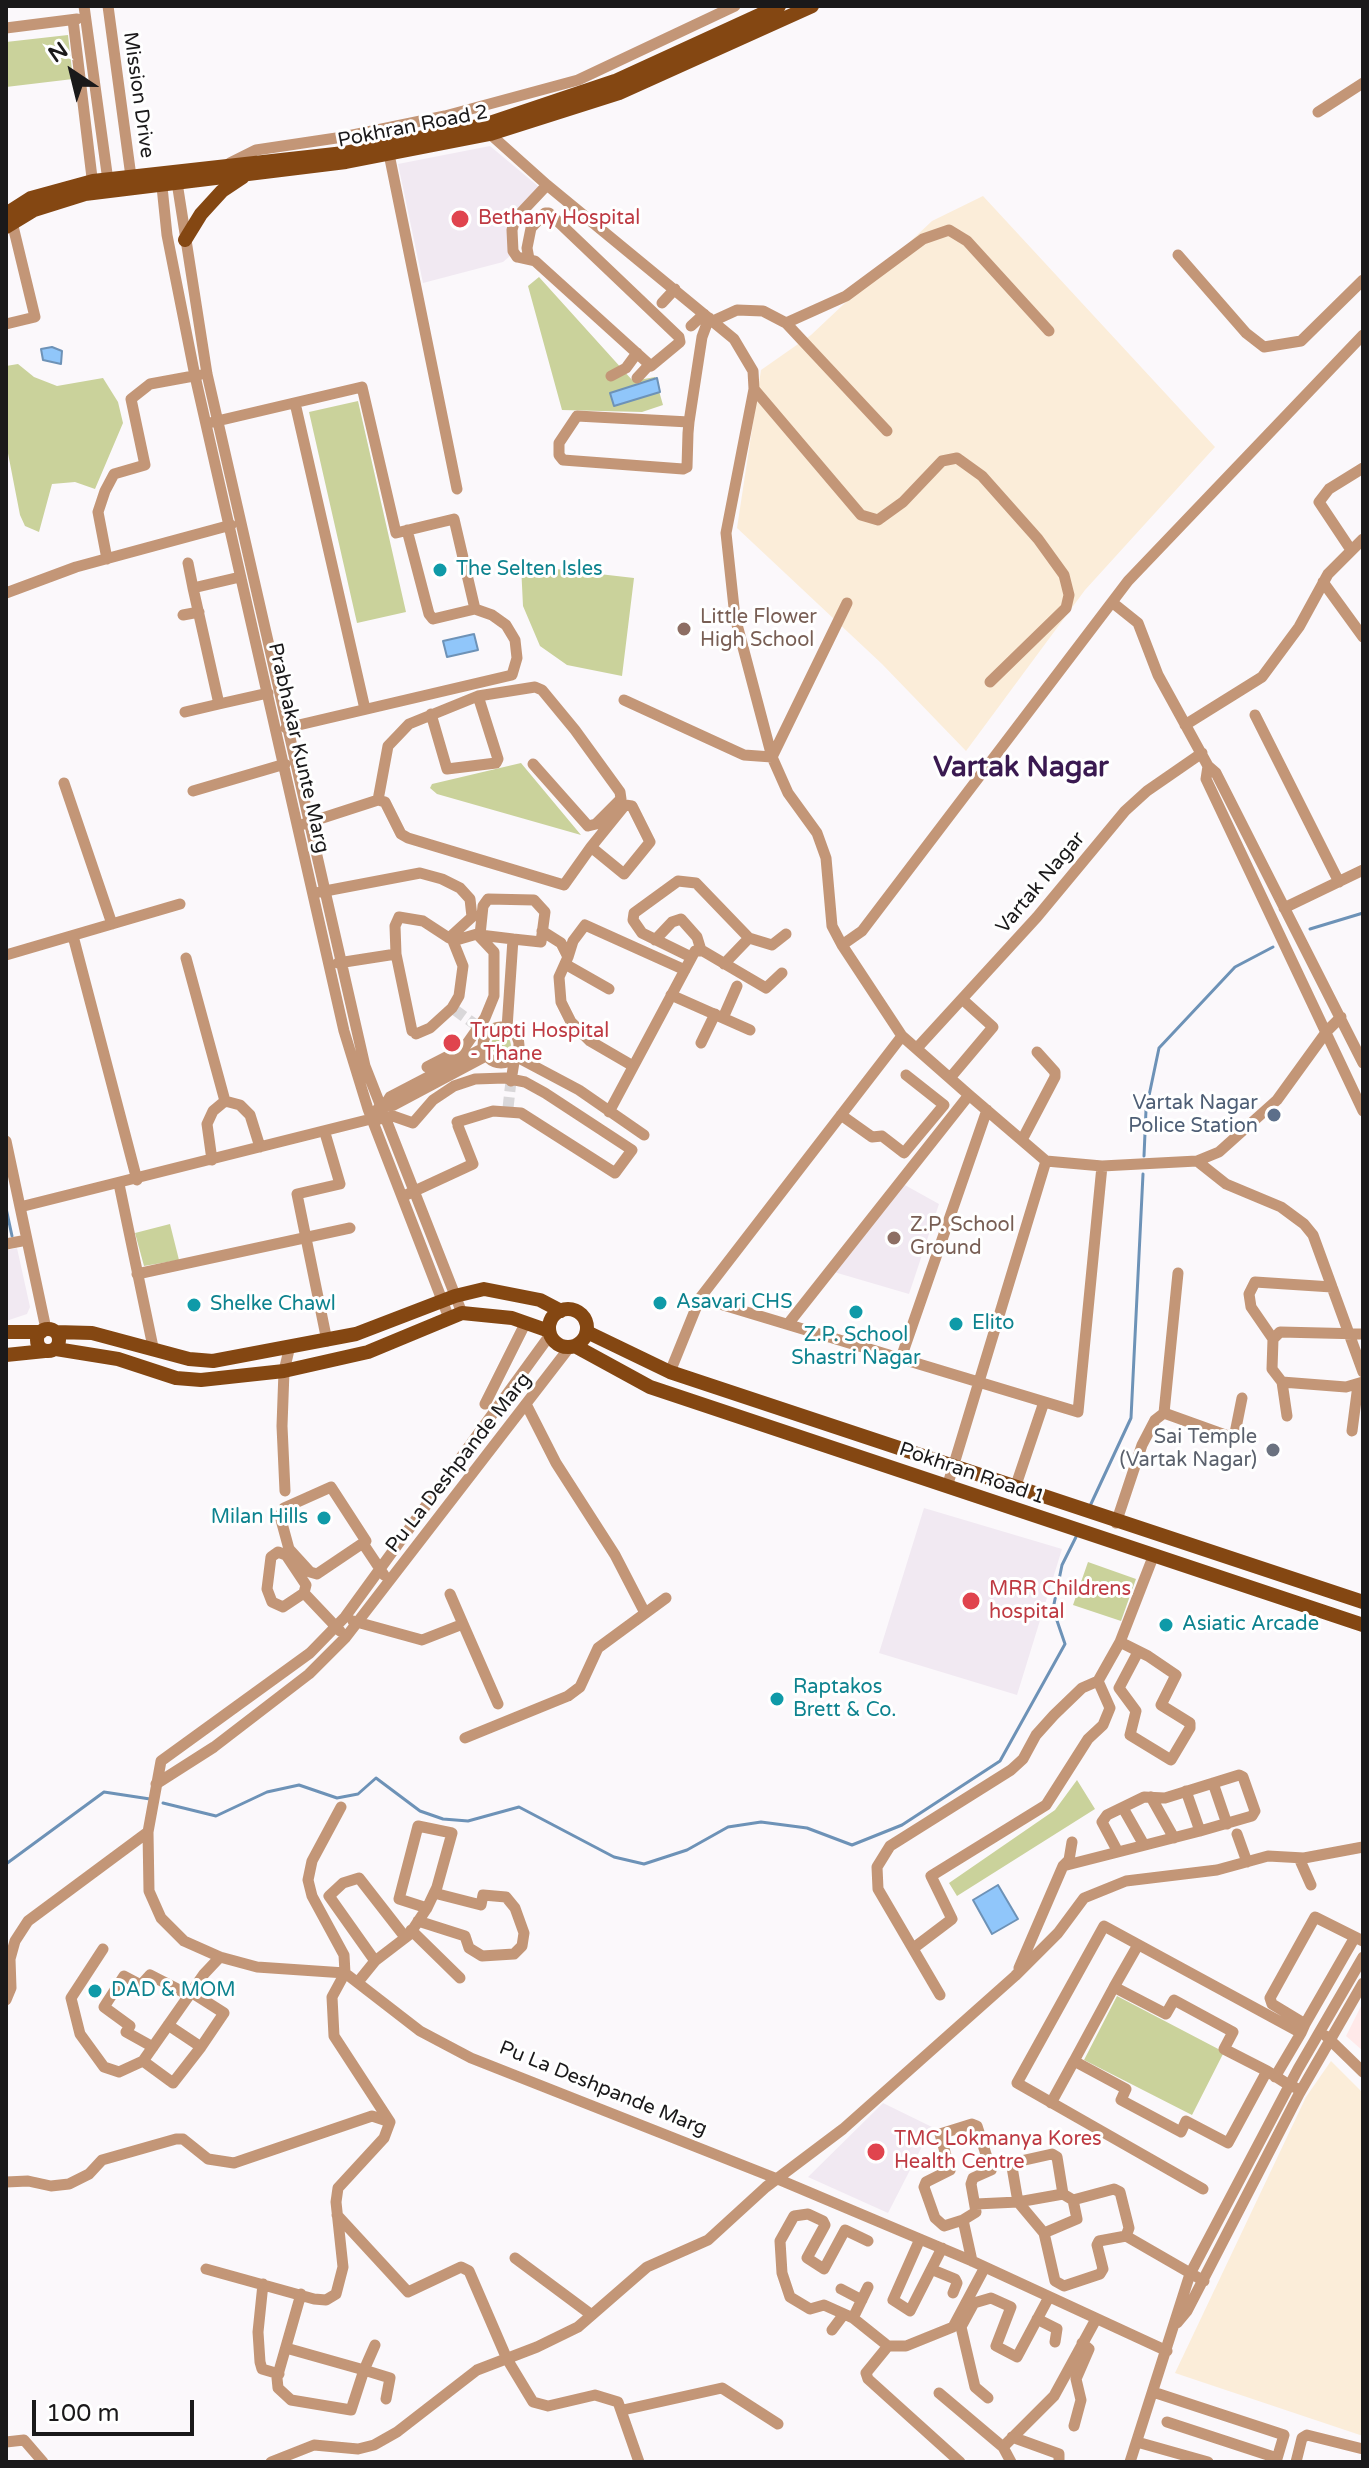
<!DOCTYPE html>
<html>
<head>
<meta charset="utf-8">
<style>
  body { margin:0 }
  #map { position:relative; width:1369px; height:2468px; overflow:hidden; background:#fbf8fb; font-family:"Varela Round",sans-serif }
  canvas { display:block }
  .frame { position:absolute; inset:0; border:8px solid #1a191a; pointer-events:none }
  .north { position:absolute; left:32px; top:32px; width:80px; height:80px; -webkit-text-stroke:6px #fff; paint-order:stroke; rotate:325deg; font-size:22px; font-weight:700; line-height:32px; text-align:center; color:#1a191a }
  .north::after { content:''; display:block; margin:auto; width:28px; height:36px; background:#1a191a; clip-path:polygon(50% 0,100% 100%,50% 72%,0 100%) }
  .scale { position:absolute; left:32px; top:2400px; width:162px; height:36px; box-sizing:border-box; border:4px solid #1a191a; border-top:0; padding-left:10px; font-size:24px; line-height:28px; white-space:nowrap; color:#1a191a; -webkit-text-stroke:6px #fff; paint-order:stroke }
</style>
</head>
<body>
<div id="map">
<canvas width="1369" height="2468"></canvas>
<div class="frame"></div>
<div class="north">N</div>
<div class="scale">100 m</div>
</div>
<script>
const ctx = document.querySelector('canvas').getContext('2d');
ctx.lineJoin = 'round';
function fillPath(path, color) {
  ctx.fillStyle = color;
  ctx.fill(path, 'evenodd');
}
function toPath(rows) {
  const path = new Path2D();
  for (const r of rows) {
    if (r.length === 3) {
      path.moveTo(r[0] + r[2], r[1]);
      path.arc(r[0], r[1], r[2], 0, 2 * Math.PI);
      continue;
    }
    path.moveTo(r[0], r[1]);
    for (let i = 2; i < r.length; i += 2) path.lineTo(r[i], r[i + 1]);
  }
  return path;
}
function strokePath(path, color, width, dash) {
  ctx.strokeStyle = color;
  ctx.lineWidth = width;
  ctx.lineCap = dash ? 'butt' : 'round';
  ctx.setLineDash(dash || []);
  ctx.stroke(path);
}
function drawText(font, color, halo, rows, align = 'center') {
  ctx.font = font + ' "Varela Round",sans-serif';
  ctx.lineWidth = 6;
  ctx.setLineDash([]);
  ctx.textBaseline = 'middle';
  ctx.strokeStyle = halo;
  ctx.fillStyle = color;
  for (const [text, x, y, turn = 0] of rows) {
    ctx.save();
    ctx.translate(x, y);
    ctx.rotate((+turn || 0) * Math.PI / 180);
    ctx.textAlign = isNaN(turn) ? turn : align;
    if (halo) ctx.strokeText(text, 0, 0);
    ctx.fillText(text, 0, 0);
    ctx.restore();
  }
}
fillPath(toPath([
  [1363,2002,1363,2051,1346,2036]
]), '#ffe9e9');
fillPath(toPath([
  [983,196,1215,447,1085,590,966,751,882,664,737,528,761,370,811,335,932,221],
  [1331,2061,1363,2093,1363,2436,1175,2373,1306,2097]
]), '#fbedd9');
fillPath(toPath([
  [490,146,539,187,513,213,510,256,503,262,423,283,398,164],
  [903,1184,939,1204,909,1294,834,1272],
  [17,1248,30,1307,27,1314,6,1321,6,1250],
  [924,1508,1062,1549,1017,1695,879,1653],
  [883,2103,932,2127,888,2213,808,2177]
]), '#f1e9f2');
fillPath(toPath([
  [68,35,73,79,6,87,6,42],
  [539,277,633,381,655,377,663,405,642,412,562,410,528,286],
  [18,364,34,377,57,386,103,378,118,402,123,423,95,489,75,482,52,484,39,532,25,526,20,515,6,443,6,366],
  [358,401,406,612,357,623,309,412],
  [521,565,634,578,622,676,567,665,540,646,523,606],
  [521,763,581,835,437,794,430,788,432,784],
  [501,1045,10],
  [170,1224,179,1260,144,1266,135,1233],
  [1088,1562,1136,1579,1121,1621,1073,1605],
  [1077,1780,1095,1809,957,1896,949,1883,1055,1810],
  [1117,1996,1224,2052,1192,2115,1084,2060]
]), '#cad29b');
const water = toPath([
  [52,347,62,351,61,364,43,360,41,349,52,347],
  [657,378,660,392,614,406,610,393,657,378],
  [474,634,478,650,447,657,443,641,474,634],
  [998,1885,1018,1919,992,1934,973,1900,998,1885]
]);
fillPath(water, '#90c6fa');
strokePath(water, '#6d92b7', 2);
strokePath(toPath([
  [1310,929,1363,913],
  [1144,1156,1146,1110,1159,1048,1235,967,1273,947],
  [6,1208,12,1236],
  [1090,1506,1131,1418,1143,1174],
  [163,1803,216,1816,267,1792,299,1785,337,1798,358,1794,376,1778,420,1811,443,1819,468,1821,519,1807,614,1857,644,1864,687,1850,728,1827,761,1822,807,1828,852,1845,902,1825,1000,1761,1065,1644,1053,1609,1062,1565,1076,1537],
  [6,1864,104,1792,150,1799]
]), '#6d92b7', 3);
strokePath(toPath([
  [455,1010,480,1028],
  [508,1108,511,1081]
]), '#d9d7d9', 11, [11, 5.5]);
strokePath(toPath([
  [84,6,109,188],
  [108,6,132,184],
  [73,20,93,186],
  [6,28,77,19],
  [1318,112,1363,83],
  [488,128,490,134,547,185,734,339,753,371,754,389,726,533,735,617,772,757,788,793,817,833,826,858,832,926,842,945,902,1036,969,1095,1046,1161,1102,1166,1078,1412,700,1298],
  [389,154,457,489],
  [230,163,256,150,343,137,445,116,578,80,735,6],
  [176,176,207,374,365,1066,462,1313],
  [161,177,167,235,195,376,344,1031,368,1109,449,1318],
  [1178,255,1246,333,1264,347,1301,341,1363,280],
  [517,257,535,261,651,366,680,342,679,337,549,213,545,213,531,228,527,248,529,259],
  [517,257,513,251,512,230,515,219,547,185],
  [662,303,675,289],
  [713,321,737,310,763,311,786,323,887,431],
  [786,323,846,296,923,239,949,230,967,241,1049,331],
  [6,324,35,317,12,222],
  [691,326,704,314],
  [611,376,626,368,637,353],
  [637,378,650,364],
  [754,389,861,515,878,520,903,502,942,461,957,458,982,476,1038,539,1064,575,1069,595,1066,608,990,682],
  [295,403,365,709],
  [213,422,362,387,396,533,454,519,475,609,492,615,506,625,515,640,517,658,512,675,286,728],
  [689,422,577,416,559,443,559,455,563,460,683,469,687,467,688,433,689,422,702,337,709,318],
  [407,530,429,614,433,619,475,609],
  [1351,550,1319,502,1329,489,1363,468],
  [107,559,98,512,105,491,114,474,145,465,131,399,150,384,199,375],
  [188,563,193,588],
  [240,577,193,588,219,704,268,693],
  [1323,582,1363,637],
  [6,593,76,567,231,525],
  [1113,603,1138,623,1158,675,1208,766,1216,773,1363,1063],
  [183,615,199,612],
  [624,700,744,755,772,757],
  [185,712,219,704],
  [431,714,447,769,496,763,498,759,478,696],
  [1255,715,1339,882],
  [1185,725,1262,677,1299,627,1328,574,1363,539],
  [772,757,847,603],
  [1208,766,1206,779,1363,1111],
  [64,783,112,924],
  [193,791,285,764],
  [378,800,388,746,409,724,478,696,535,687,542,690,575,730,620,792,621,799,596,824,588,826,533,764],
  [304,824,378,800,385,802,401,834,408,838,564,885,591,847,624,874,650,842,632,806,625,805,591,847],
  [320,892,420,873,442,879,460,888,470,899,472,917,449,938,423,921,399,917,395,926,396,954,412,1031],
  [1284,908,1363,870],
  [542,931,561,943,568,957,559,977,561,1002,571,1022,590,1041,633,1066],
  [73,936,137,1180],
  [655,940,672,922,681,919,697,937,701,950],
  [842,945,862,931,1128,581,1363,335],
  [6,955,180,904],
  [568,957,573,941,585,925,685,970],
  [691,957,642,933,633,920,634,913,678,881,696,883,749,938,772,945,786,934],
  [186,958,225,1101,240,1105,250,1115,260,1147],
  [338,963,396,954],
  [565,964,609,989],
  [724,964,749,938],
  [671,995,750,1030],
  [723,1018,737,986],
  [501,1045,18],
  [507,1028,513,939,541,942,545,912,534,900,488,899,483,906,480,935,513,939],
  [416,1034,430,1028,452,1008,459,996,463,966,453,941,477,934,494,952,494,996,485,1018,464,1048,427,1067],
  [701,1043,715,1014],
  [917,1048,1037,917,1125,811,1147,791,1202,753],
  [950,1078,993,1027,962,999],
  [511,1081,515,1056,579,1090,644,1135],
  [385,1105,390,1097,482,1049],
  [609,1112,695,951,703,951,766,988,782,973],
  [841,1115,872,1137,882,1136,904,1153,944,1105,906,1075],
  [380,1119,393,1116,413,1123,433,1100,454,1086,475,1079,505,1078,525,1082,545,1093,632,1150,615,1173,521,1113,493,1111,457,1122],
  [325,1133,340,1184,297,1194,327,1341],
  [1023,1138,1055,1077,1055,1072,1037,1052],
  [6,1141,46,1329],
  [212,1160,207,1124,213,1111,225,1101],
  [1197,1161,1226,1184,1281,1207,1304,1224,1313,1235,1363,1372],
  [1102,1166,1197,1161,1219,1152,1277,1100,1327,1031,1341,1017],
  [119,1184,153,1347],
  [406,1195,473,1164,458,1126],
  [20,1207,371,1119,379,1107,394,1105,486,1056],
  [6,1244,27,1240],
  [137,1274,350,1228],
  [788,1324,969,1095],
  [1363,1334,1280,1332,1273,1339,1272,1369,1282,1382,1346,1387,1363,1382],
  [550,1335,345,1617,310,1653,161,1761,148,1832,149,1891,161,1918,184,1941,220,1957,257,1967,345,1973,420,2031,471,2058,780,2180,972,2261,1167,2351],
  [1273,1339,1251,1307,1249,1294,1255,1282,1332,1287],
  [901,1358,987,1110],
  [670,1372,700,1298,902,1036],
  [1282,1382,1287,1416],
  [485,1404,525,1324],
  [527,1406,556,1463,615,1555,645,1613],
  [1164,1413,1228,1436,1235,1433,1242,1398],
  [1352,1431,1358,1385],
  [331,1487,366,1541,317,1574,310,1572,289,1549,280,1516,284,1508,331,1487],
  [947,1487,1046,1161],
  [1015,1488,1044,1402],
  [285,1491,282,1426,284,1371,289,1350],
  [1116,1523,1142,1445,1155,1420,1164,1413,1178,1273],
  [364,1545,384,1575],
  [304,1593,283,1607,272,1602,267,1589,271,1557,278,1552,286,1555,306,1585,304,1593,340,1631],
  [450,1594,463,1624],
  [353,1621,422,1640,463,1624,498,1704],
  [1120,1642,1148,1656,1176,1675,1161,1705,1190,1723,1190,1728,1171,1760,1130,1735,1136,1711,1119,1688,1138,1652],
  [465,1738,568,1696,580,1687,598,1648,666,1598],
  [1213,1783,1227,1824],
  [156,1784,214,1747,309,1674,346,1637,569,1348],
  [1186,1791,1200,1831],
  [1151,1797,1174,1838],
  [1123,1808,1144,1845],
  [1237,1834,1247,1862],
  [1299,1858,1311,1885],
  [1063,1866,1118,1852,1200,1831,1252,1816,1255,1811,1243,1777,1239,1775,1165,1798,1144,1797,1107,1815,1102,1822,1118,1852],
  [418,1921,465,1936,469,1948,482,1956,514,1954,522,1946,524,1933,515,1908,506,1897,483,1895,481,1905,434,1893],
  [411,1930,460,1978],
  [915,1947,952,1919,931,1876,1046,1805,1088,1739,1103,1725,1110,1708,1098,1681,1120,1642,1153,1557],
  [103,1949,71,1998,80,2034,104,2067,119,2072,143,2061],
  [375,1961,329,1896,343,1883,359,1878,405,1937],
  [1019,1968,1063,1866,1069,1860,1072,1842],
  [358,1982,375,1961,409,1935,427,1908,437,1887,452,1833,418,1826,399,1899,427,1908],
  [1114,1987,1138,1945],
  [191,1992,224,2013,201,2047],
  [940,1995,878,1889,877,1867,890,1846,1011,1770,1023,1759,1036,1735,1054,1715,1082,1688,1098,1681],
  [6,2000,11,1988,10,1959,15,1941,28,1921,148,1832],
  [1305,2024,1355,1937],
  [168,2025,201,2047,173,2083,143,2061,204,1974,220,1957],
  [1301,2033,1305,2024,1272,2004,1270,1998,1315,1917,1363,1941],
  [1326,2036,1363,2072],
  [153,2047,126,2032,130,2026,104,2007,124,1976,141,1985,150,1975,189,1995],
  [1267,2071,1228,2143,1186,2121,1181,2132,1121,2100,1126,2089,1074,2061,1114,1987,1166,2014,1174,2000,1233,2032,1224,2049,1267,2071,1289,2085,1301,2090],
  [1051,2103,1074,2061],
  [6,2182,28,2181,51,2186,69,2184,89,2174,102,2160,176,2139,183,2139,208,2159,234,2163,372,2116,390,2122,334,2036,332,1997,345,1973,344,1955,312,1896,308,1880,312,1861,341,1807],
  [1203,2189,1017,2083,1104,1926,1301,2033,1275,2077],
  [1063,2194,1057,2157,1052,2154,1016,2162,1012,2167,1018,2202,1063,2194,1073,2200],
  [976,2204,1018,2202,1044,2233,1077,2219,1073,2200,1114,2189,1120,2192,1129,2228,1126,2236,1099,2241,1097,2245,1103,2269,1100,2274,1064,2286,1055,2281,1044,2233],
  [337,2215,408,2292,461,2267,469,2271,507,2359,533,2402,548,2406,595,2395,618,2402,639,2462],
  [963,2220,976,2212,971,2184,973,2178,991,2170,977,2126,972,2124,940,2134,950,2170,926,2182,924,2187,935,2218,944,2226,963,2220,972,2261],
  [1126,2236,1204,2281],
  [920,2239,893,2300,910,2311,942,2248],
  [868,2241,845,2230,824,2269,807,2258,825,2225,823,2221,808,2214,794,2216,780,2241,782,2273,790,2297,810,2309,824,2305,853,2318,888,2346,866,2373,868,2379,960,2462],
  [515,2258,589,2313],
  [206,2269,314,2299,326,2300,336,2294,343,2267,336,2202,338,2188,384,2138,390,2122],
  [933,2270,955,2279,957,2283,953,2293],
  [263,2284,258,2332,260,2362,262,2369,279,2374],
  [841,2289,862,2300],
  [853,2318,868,2287],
  [1037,2319,1057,2329,1055,2342],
  [1177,2323,1187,2311,1299,2094,1363,1983],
  [832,2330,844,2314],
  [375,2345,364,2370,390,2378,386,2399],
  [888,2346,906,2346,953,2327,985,2267],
  [286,2348,364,2370,351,2410,291,2400,278,2388,277,2378,301,2294],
  [1153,2392,1284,2435,1276,2462],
  [939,2393,1003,2447,1054,2396,1095,2321],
  [988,2398,975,2387,961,2327,974,2303,991,2298,1011,2307,996,2346,1017,2357,1049,2297],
  [623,2410,722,2388,778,2424],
  [1167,2422,1277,2458],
  [1074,2426,1081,2400,1076,2379,1089,2349,1082,2343],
  [1012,2437,1059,2454,1059,2462],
  [6,2442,24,2440,43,2462],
  [1137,2442,1208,2462],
  [1003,2447,1011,2462],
  [271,2462,314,2445,358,2449,374,2445,397,2432,477,2370,537,2347,578,2327,647,2267,708,2240,766,2187,843,2129,1015,1976,1058,1933,1084,1898,1126,1881,1217,1870,1268,1856,1304,1858,1363,1847],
  [1130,2462,1190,2274,1298,2069,1363,1957],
  [1296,2462,1302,2438,1307,2435,1363,2449]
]), '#c39677', 11);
strokePath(toPath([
  [6,214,31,198,93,181,344,153,487,124,615,81,779,6],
  [6,227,34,210,85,194,346,162,490,134,619,93,812,6],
  [185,240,201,214,222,191,243,177],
  [568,1328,19],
  [48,1340,11],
  [6,1332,41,1332],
  [56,1332,92,1333,189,1359,213,1361,356,1334,455,1296,484,1289,540,1300,561,1311],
  [587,1332,670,1372,1363,1602],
  [575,1346,650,1387,1363,1625],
  [56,1349,118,1359,176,1378,201,1380,284,1371,368,1352,462,1313,512,1318,549,1331],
  [6,1355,45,1351]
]), '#844712', 14);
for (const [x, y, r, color] of [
  [460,219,10,"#e0444e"],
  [440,570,8,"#0f9aa8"],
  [684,629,8,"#8d6e63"],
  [452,1043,10,"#e0444e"],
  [1274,1115,8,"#5c6f8a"],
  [894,1238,8,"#8d6e63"],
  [660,1303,8,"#0f9aa8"],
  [194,1305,8,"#0f9aa8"],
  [856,1312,8,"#0f9aa8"],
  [956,1324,8,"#0f9aa8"],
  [1273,1450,8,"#6b7280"],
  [324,1518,8,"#0f9aa8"],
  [971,1601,10,"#e0444e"],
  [1166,1625,8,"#0f9aa8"],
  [777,1699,8,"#0f9aa8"],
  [95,1991,8,"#0f9aa8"],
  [876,2152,10,"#e0444e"]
]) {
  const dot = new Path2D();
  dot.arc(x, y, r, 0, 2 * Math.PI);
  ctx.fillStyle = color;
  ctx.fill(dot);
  strokePath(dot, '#fff', 3);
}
drawText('20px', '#1a191a', '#fff', [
  ["Mission Drive",138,95,82],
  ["Pokhran Road 2",413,127,-11],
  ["Prabhakar Kunte Marg",298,748,77],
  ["Vartak Nagar",1041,883,-50],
  ["Pu La Deshpande Marg",459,1463,-52],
  ["Pokhran Road 1",972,1474,19],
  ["Pu La Deshpande Marg",603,2089,22]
]);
drawText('20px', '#be3a42', '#fff', [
  ["Bethany Hospital",478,219],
  ["Trupti Hospital",470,1032],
  ["- Thane",470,1055],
  ["MRR Childrens",989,1590],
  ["hospital",989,1613],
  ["TMC Lokmanya Kores",894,2140],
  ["Health Centre",894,2163]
], 'left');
drawText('20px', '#0d838f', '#fff', [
  ["The Selten Isles",456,570],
  ["Asavari CHS",676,1303],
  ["Shelke Chawl",210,1305],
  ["Elito",972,1324],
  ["Z.P. School",856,1336,"center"],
  ["Shastri Nagar",856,1359,"center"],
  ["Milan Hills",308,1518,"right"],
  ["Asiatic Arcade",1182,1625],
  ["Raptakos",793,1688],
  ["Brett & Co.",793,1711],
  ["DAD & MOM",111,1991]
], 'left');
drawText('20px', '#785e54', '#fff', [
  ["Little Flower",700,618],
  ["High School",700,641],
  ["Z.P. School",910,1226],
  ["Ground",910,1249]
], 'left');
drawText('20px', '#4e5e75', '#fff', [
  ["Vartak Nagar",1258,1104],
  ["Police Station",1258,1127]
], 'right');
drawText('20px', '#5b616d', '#fff', [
  ["Sai Temple",1257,1438],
  ["(Vartak Nagar)",1257,1461]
], 'right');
drawText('bold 28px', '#3a1a51', '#fff', [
  ["Vartak Nagar",1021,769]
]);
</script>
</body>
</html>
